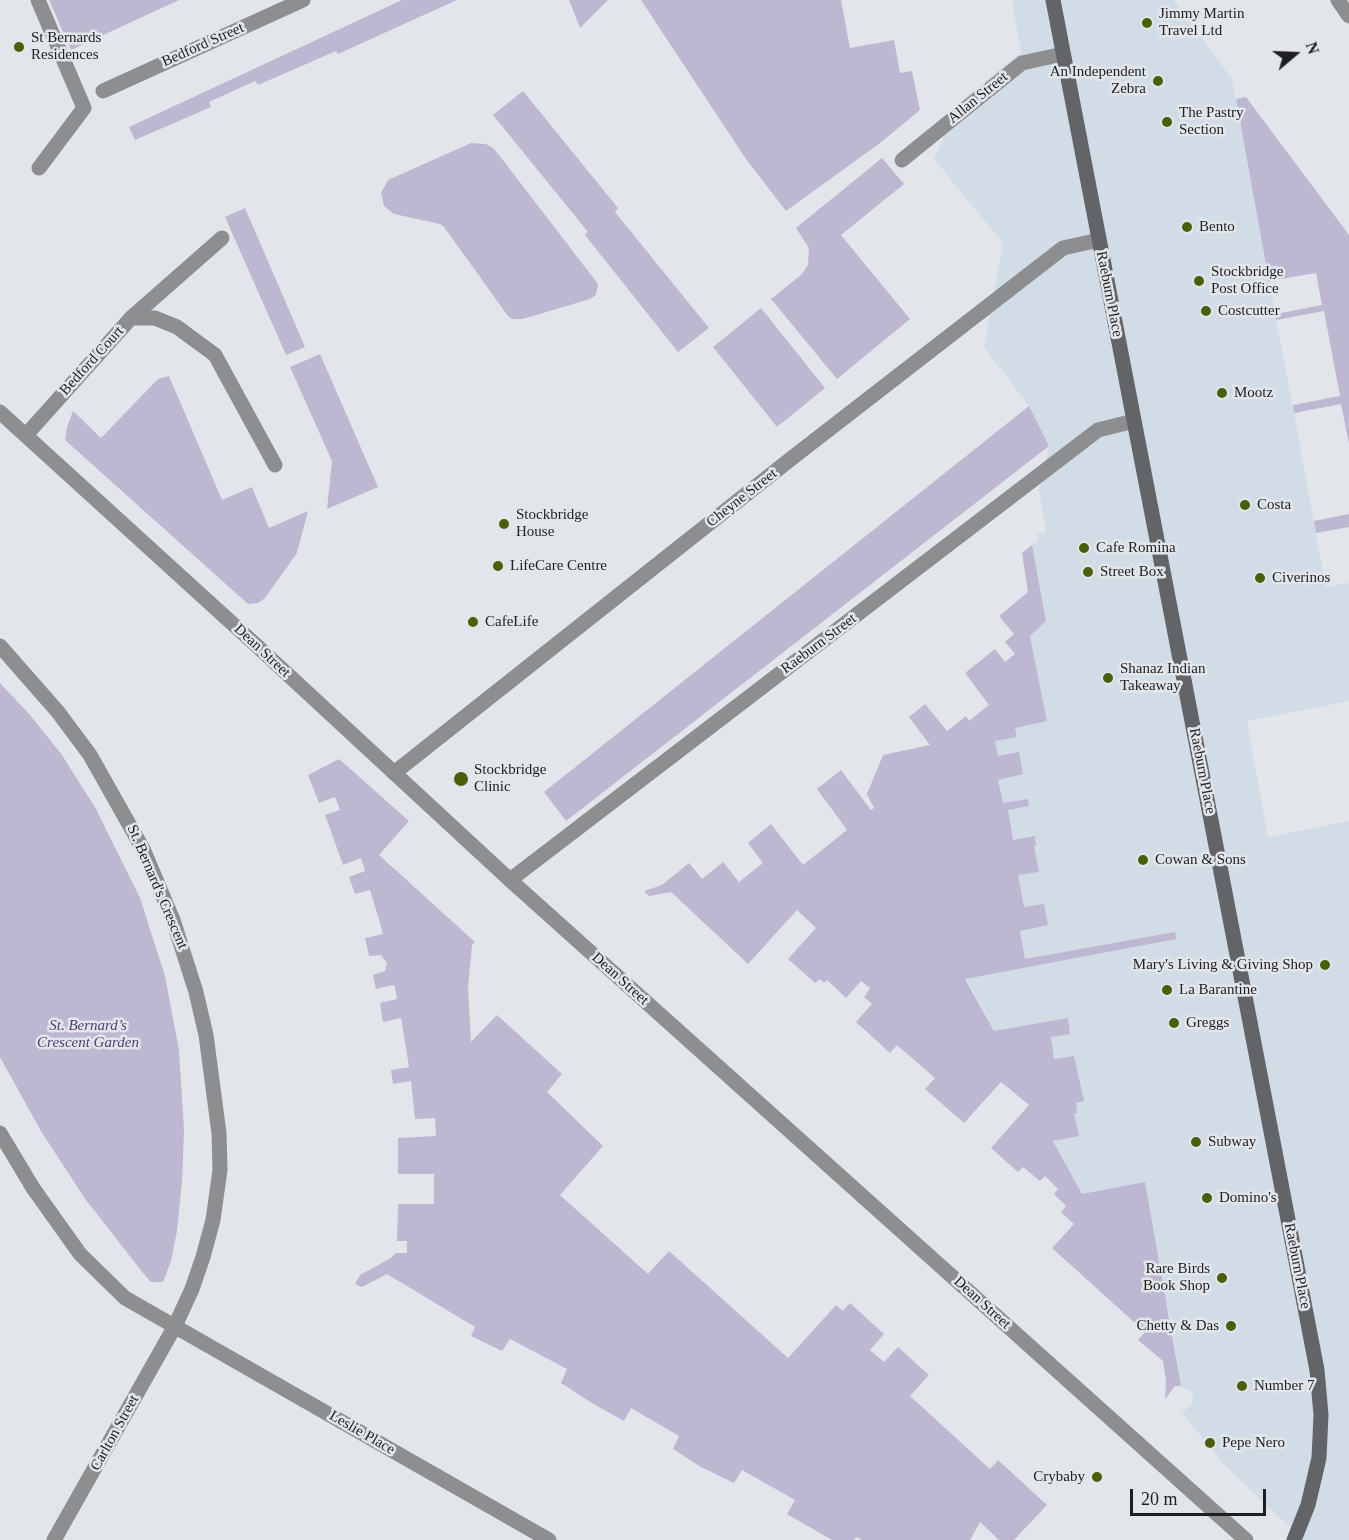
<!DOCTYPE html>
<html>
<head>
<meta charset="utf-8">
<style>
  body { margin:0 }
  #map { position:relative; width:1349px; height:1540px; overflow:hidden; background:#e2e6eb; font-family:"Times New Roman",serif }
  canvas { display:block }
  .north { position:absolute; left:1265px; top:24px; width:60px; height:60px; -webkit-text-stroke:4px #e2e6eb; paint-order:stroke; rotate:71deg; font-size:16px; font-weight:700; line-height:24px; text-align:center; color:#1d1f20 }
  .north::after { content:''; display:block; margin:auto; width:21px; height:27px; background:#1d1f20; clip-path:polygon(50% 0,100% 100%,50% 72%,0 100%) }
  .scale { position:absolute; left:1130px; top:1489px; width:136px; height:27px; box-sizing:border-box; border:3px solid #1d1f20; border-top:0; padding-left:8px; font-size:18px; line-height:21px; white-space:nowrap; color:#1d1f20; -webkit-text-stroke:4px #e2e6eb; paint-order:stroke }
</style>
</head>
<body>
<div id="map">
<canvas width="1349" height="1540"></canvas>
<div class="north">N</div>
<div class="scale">20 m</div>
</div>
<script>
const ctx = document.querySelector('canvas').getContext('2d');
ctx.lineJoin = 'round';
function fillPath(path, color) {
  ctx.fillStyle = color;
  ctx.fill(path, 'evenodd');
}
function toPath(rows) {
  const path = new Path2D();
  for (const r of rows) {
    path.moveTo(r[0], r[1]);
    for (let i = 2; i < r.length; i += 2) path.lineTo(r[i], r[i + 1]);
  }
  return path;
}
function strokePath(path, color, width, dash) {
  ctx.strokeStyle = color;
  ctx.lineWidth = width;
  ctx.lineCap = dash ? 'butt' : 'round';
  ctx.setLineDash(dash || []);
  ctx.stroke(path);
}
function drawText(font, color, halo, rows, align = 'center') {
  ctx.font = font + ' "Times New Roman",serif';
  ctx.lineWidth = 5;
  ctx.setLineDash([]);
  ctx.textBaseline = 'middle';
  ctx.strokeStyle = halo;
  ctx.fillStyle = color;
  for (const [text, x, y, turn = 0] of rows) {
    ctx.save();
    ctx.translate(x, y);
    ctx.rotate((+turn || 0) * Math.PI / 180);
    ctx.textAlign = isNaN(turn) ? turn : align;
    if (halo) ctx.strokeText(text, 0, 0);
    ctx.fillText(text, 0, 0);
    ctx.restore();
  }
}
fillPath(toPath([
  [1012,0,1174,0,1232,79,1326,587,1349,583,1349,701,1247,721,1268,837,1349,821,1349,1540,1304,1540,1228,1469,1182,1413,1194,1401,1191,1391,1181,1386,1169,1311,1082,1194,867,794,883,755,1047,721,1030,636,1046,621,1032,545,1038,541,1037,534,1046,532,1039,490,1049,446,1029,406,984,347,1003,243,934,159,959,103,1021,52]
]), '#d1dce6');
fillPath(toPath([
  [49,0,179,0,71,50],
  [402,0,457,0,338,54,336,51,258,85,255,81,209,102,211,107,135,140,129,127],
  [569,0,608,0,580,28],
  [641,0,841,0,850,48,894,40,900,73,912,71,920,110,880,143,786,211,746,159],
  [523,91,618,208,615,212,709,328,678,352,585,235,588,232,493,115],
  [1246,97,1349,235,1349,444,1341,404,1294,413,1293,405,1340,396,1324,311,1276,320,1276,314,1322,305,1316,273,1269,281,1236,99],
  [471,143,486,144,493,148,499,155,598,284,596,295,590,299,523,319,512,319,508,316,444,227,440,224,394,214,384,206,381,193,388,180],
  [882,158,904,184,841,235,910,319,837,379,771,299,801,275,808,265,809,248,796,228],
  [245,208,305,347,286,355,225,217],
  [761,308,825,388,777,427,713,347],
  [320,354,378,487,327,509,332,461,290,367],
  [169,376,222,500,252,487,269,528,308,511,297,553,265,598,258,603,248,604,65,440,67,427,73,411,101,438,158,379],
  [1029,406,1049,446,566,821,544,792],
  [1349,514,1349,527,1316,533,1314,521],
  [1032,545,1046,621,1030,636,1047,721,1015,728,1017,737,995,741,998,756,1019,752,1023,774,998,780,1003,803,1028,799,1029,806,1008,810,1013,840,1035,836,1036,846,1034,846,1039,872,1018,875,1024,907,1044,904,1048,925,1020,931,1025,959,1175,932,1176,939,965,979,994,1031,1068,1018,1070,1034,1051,1037,1054,1059,1074,1056,1084,1101,1076,1103,1077,1113,1074,1114,1079,1136,1053,1141,1082,1194,1145,1182,1181,1386,1175,1386,1165,1399,1166,1381,1163,1361,1138,1340,1145,1332,1052,1248,1074,1224,1061,1212,1066,1206,1054,1194,1058,1189,1045,1176,1040,1181,1023,1167,1018,1172,991,1148,1029,1105,1001,1082,964,1123,925,1089,935,1078,897,1045,890,1053,856,1022,872,1004,864,997,870,988,861,981,846,998,827,980,824,983,820,979,815,983,788,959,816,928,797,910,748,964,671,892,649,896,644,891,662,885,689,863,702,879,723,862,739,882,763,863,748,843,771,824,803,865,847,830,817,789,841,770,871,810,874,808,867,794,883,755,930,745,909,717,925,704,947,731,966,716,969,721,989,705,965,673,995,649,1005,662,1015,654,1005,642,1014,634,999,616,1028,592,1022,553],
  [0,683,30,715,62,755,96,809,140,898,165,976,179,1050,184,1130,182,1182,177,1231,171,1261,163,1282,151,1282,143,1273,86,1200,42,1133,0,1057],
  [339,759,409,821,379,855,475,942,472,945,468,988,471,1042,497,1015,562,1074,547,1092,603,1146,560,1195,648,1274,669,1251,788,1358,836,1305,843,1311,850,1303,884,1334,870,1350,884,1362,898,1347,929,1375,910,1396,990,1469,998,1460,1047,1505,1014,1540,999,1540,980,1522,970,1540,862,1540,856,1537,854,1540,832,1540,787,1514,795,1500,742,1470,734,1483,701,1467,673,1449,679,1436,631,1408,624,1421,590,1402,561,1383,567,1369,510,1339,502,1351,471,1336,475,1327,387,1274,362,1287,355,1284,360,1275,391,1258,396,1253,407,1253,407,1241,397,1241,398,1204,434,1204,434,1174,398,1174,398,1138,436,1136,435,1118,415,1119,411,1081,393,1084,391,1070,409,1067,401,1018,383,1022,380,1003,397,999,395,987,394,985,376,989,373,975,385,971,387,963,381,955,369,956,365,938,383,934,380,923,370,890,355,894,349,877,365,871,361,858,343,865,325,815,340,810,335,797,319,803,308,775]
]), '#beb7d1');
strokePath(toPath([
  [38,0,84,108,39,168],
  [131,318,222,238]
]), '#8d8e90', 15);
strokePath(toPath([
  [1338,0,1349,16],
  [103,91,303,0],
  [902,160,1022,63,1063,54],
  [26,435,131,318,155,318,177,327,215,355,275,465],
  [0,646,58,712,90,755,143,849,173,920,196,992,206,1035,219,1133,220,1170,213,1220,203,1257,192,1289,175,1326,54,1540],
  [394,773,792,458,1063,248,1099,240],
  [510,880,1098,430,1134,421],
  [0,1133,33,1188,80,1254,125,1298,549,1540]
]), '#8d8e90', 15);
strokePath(toPath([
  [0,412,257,646,510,880,1246,1540]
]), '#8d8e90', 15);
strokePath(toPath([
  [1053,0,1317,1370,1321,1415,1319,1458,1308,1505,1294,1540]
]), '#636468', 15);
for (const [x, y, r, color] of [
  [1147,23,6,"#4a5f09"],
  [19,47,6,"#4a5f09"],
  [1158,81,6,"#4a5f09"],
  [1167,122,6,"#4a5f09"],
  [1187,227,6,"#4a5f09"],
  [1199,281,6,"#4a5f09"],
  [1206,311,6,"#4a5f09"],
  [1222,393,6,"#4a5f09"],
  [1245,505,6,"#4a5f09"],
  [504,524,6,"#4a5f09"],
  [1084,548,6,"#4a5f09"],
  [498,566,6,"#4a5f09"],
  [1088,572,6,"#4a5f09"],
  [1260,578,6,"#4a5f09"],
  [473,622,6,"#4a5f09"],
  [1108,678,6,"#4a5f09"],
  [461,779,8,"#4a5f09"],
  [1143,860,6,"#4a5f09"],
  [1325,965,6,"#4a5f09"],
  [1167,990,6,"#4a5f09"],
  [1174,1023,6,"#4a5f09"],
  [1196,1142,6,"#4a5f09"],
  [1207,1198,6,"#4a5f09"],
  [1222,1278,6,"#4a5f09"],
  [1231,1326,6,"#4a5f09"],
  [1242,1386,6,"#4a5f09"],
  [1210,1443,6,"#4a5f09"],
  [1097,1477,6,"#4a5f09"]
]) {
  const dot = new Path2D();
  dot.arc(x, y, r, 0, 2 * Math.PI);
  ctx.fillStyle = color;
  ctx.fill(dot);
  strokePath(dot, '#e2e6eb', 2);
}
drawText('15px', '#1d1f20', '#e2e6eb', [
  ["Jimmy Martin",1159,14],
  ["Travel Ltd",1159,31],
  ["St Bernards",31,38],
  ["Residences",31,55],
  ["An Independent",1146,72,"right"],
  ["Zebra",1146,89,"right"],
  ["The Pastry",1179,113],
  ["Section",1179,130],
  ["Bento",1199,227],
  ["Stockbridge",1211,272],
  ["Post Office",1211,289],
  ["Costcutter",1218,311],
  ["Mootz",1234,393],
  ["Costa",1257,505],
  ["Stockbridge",516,515],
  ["House",516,532],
  ["Cafe Romina",1096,548],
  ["LifeCare Centre",510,566],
  ["Street Box",1100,572],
  ["Civerinos",1272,578],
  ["CafeLife",485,622],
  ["Shanaz Indian",1120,669],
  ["Takeaway",1120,686],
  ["Stockbridge",474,770],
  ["Clinic",474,787],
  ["Cowan & Sons",1155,860],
  ["Mary's Living & Giving Shop",1313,965,"right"],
  ["La Barantine",1179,990],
  ["Greggs",1186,1023],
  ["Subway",1208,1142],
  ["Domino's",1219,1198],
  ["Rare Birds",1210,1269,"right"],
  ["Book Shop",1210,1286,"right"],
  ["Chetty & Das",1219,1326,"right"],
  ["Number 7",1254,1386],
  ["Pepe Nero",1222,1443],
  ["Crybaby",1085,1477,"right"]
], 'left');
drawText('15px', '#1d1f20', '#e2e6eb', [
  ["Bedford Street",203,45,-24],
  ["Allan Street",978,98,-39],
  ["Raeburn Place",1109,294,79],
  ["Bedford Court",92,361,-48],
  ["Cheyne Street",742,498,-38],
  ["Raeburn Street",819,644,-37],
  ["Dean Street",262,651,43],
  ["Raeburn Place",1202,771,79],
  ["St. Bernard's Crescent",157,887,67],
  ["Dean Street",620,979,42],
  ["Raeburn Place",1297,1266,79],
  ["Dean Street",982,1303,42],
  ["Carlton Street",115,1433,-61],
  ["Leslie Place",362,1433,30]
]);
drawText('italic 15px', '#503d73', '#e2e6eb', [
  ["St. Bernard’s",88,1026],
  ["Crescent Garden",88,1043]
]);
</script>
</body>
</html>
